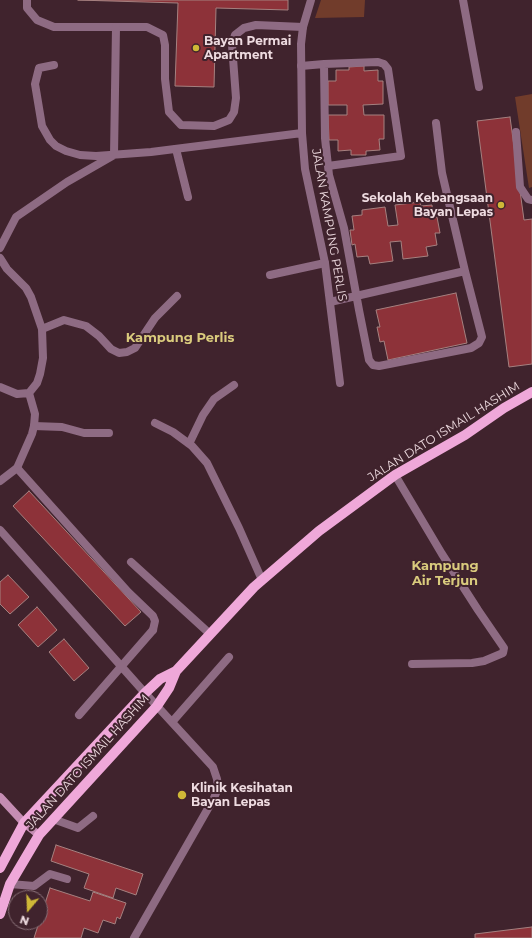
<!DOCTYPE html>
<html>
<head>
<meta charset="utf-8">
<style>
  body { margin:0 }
  #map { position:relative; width:532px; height:938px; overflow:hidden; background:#40232d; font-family:Montserrat,sans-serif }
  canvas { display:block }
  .north { position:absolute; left:8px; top:890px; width:40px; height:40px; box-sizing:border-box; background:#40232d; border:1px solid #866d75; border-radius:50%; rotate:199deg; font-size:11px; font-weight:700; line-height:16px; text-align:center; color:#eedbe0 }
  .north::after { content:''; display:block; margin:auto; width:14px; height:18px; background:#cfb837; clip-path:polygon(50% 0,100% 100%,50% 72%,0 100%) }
</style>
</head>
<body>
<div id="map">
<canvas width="532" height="938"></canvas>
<div class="north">N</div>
</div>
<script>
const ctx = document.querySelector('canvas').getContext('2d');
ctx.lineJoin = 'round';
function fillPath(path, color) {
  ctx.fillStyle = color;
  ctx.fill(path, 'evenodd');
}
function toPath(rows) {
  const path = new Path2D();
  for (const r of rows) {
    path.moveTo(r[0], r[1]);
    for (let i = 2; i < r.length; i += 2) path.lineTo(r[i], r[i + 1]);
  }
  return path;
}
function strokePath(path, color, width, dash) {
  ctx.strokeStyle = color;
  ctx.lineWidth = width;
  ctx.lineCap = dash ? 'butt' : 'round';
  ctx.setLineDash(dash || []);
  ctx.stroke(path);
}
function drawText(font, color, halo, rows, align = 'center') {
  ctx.font = font + ' Montserrat,sans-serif';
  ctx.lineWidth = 4;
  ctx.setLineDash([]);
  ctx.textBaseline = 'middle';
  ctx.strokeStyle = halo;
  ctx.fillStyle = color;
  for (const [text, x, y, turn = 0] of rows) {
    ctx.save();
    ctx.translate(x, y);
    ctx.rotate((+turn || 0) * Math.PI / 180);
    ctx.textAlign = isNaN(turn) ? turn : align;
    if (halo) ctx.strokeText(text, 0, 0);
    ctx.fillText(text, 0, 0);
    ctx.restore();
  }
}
fillPath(toPath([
  [321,0,365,0,364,17,315,18],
  [532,94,532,187,529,188,515,97]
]), '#713c2b');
const building = toPath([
  [78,0,288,0,288,10,216,8,214,87,175,86,178,3,78,0],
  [364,66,364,71,378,70,378,81,383,81,383,104,363,105,364,115,384,115,384,139,379,139,380,150,366,151,366,155,351,155,351,150,338,151,338,140,329,140,328,115,347,115,347,105,328,105,328,81,336,81,336,70,349,70,349,67,364,66],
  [510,117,524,220,532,219,532,364,509,367,477,121,510,117],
  [420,202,421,206,432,205,433,218,437,217,440,233,435,233,437,245,426,247,428,256,403,259,401,241,390,242,393,261,370,264,368,256,357,257,355,244,352,245,350,230,354,230,352,216,362,215,362,210,385,207,388,226,398,225,395,205,420,202],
  [456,293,467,343,388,360,384,341,380,342,377,327,380,327,376,310,456,293],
  [29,491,141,612,125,626,13,506,29,491],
  [8,575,29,597,10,614,0,604,0,582,8,575],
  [37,607,57,630,38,647,18,625,37,607],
  [64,639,89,668,74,681,49,652,64,639],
  [56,845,143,874,136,895,116,888,113,898,84,888,89,874,51,861,56,845],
  [50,888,90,901,93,892,126,903,120,919,117,917,115,924,103,920,98,933,84,928,81,938,34,938,50,888],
  [532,927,532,938,475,938,475,934,532,927]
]);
fillPath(building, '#8d3239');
strokePath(building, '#a58180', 1);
strokePath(toPath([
  [27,0,27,8,37,20,54,27,147,27,163,35,165,45,165,79,169,112,181,125,214,126,229,120,234,112,236,98,232,45,235,35,244,28,256,25,303,27],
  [301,66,324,64],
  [516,132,520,187,528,199,532,200],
  [176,149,188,197],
  [328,166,401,156,388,69,384,64,378,62,324,64,325,138,328,166,329,175,344,228,359,310,369,360,373,365,379,366,471,348,479,343,482,337,465,271,442,173,436,123],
  [270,275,325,263],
  [330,302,465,271],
  [155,423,173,432,192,446,207,463,239,528,262,580],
  [34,426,62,427,84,433,109,433],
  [189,444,203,415,214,399,234,385],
  [17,468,128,592,153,616,155,621,153,630],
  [131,562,210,634],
  [172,722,229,657],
  [53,819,78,828,93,816],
  [10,884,34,886,50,874,67,879],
  [134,938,214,798,218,788,217,779,213,767,145,693]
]), '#8e6b83', 8);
strokePath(toPath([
  [311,0,303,27,301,44,302,133,305,169,325,263,340,383],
  [463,0,479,87],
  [54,65,39,68,35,84,42,126,50,140,56,146,66,151,80,155,96,156,151,152,302,133],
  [0,248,16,217,67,182,114,155,116,27],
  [0,258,7,269,26,288,31,297,42,329,43,358,40,374,37,383,29,393],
  [42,329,64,320,86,326,99,336,111,349,119,353,127,352,135,348,155,318,177,296],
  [0,387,17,394,29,393],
  [395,475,442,554,478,610,504,648,503,653,484,661,472,663,412,664],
  [0,481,17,468,32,434,34,426,35,414,29,393],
  [0,530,145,693],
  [79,715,153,630]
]), '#8e6b83', 8);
strokePath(toPath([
  [0,797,24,823,39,835]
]), '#c58db3', 8);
strokePath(toPath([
  [0,868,24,823,145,693,160,679,176,671,254,587,319,531,395,475,465,435,504,408,532,392],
  [0,914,10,884,39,835,157,706,169,688,176,671]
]), '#efa8d9', 10);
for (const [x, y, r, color] of [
  [196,48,4,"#cfb837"],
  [501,205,4,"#cfb837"],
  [182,795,5,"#cfb837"]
]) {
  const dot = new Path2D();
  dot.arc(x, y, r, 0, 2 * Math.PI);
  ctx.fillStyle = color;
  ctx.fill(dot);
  strokePath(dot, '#40232d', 1.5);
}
drawText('bold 12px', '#eedbe0', '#40232d', [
  ["Bayan Permai",204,41],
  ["Apartment",204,55],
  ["Sekolah Kebangsaan",493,198,"right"],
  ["Bayan Lepas",493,212,"right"],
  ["Klinik Kesihatan",191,788],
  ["Bayan Lepas",191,802]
], 'left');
drawText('12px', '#eedbe0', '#40232d', [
  ["JALAN KAMPUNG PERLIS",329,225,80],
  ["JALAN DATO ISMAIL HASHIM",444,432,-32],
  ["JALAN DATO ISMAIL HASHIM",88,762,-48]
]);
drawText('bold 13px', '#dacb7d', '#40232d', [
  ["Kampung Perlis",180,338],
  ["Kampung",445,566],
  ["Air Terjun",445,581]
]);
</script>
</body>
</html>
